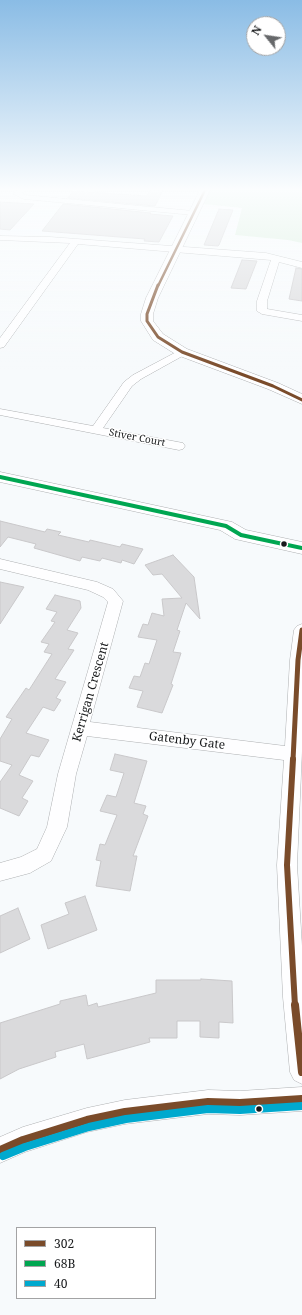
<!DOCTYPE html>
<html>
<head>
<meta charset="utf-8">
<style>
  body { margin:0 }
  #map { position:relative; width:302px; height:1315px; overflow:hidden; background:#f7fafc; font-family:"Noto Serif",serif }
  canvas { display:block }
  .legend { position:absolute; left:16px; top:1227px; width:140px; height:72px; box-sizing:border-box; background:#fff; border:1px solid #a3a3a4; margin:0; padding:5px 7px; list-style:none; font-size:12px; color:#181a1c }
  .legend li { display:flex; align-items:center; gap:8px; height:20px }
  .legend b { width:20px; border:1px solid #a3a3a4 }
  .north { position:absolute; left:246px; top:16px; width:40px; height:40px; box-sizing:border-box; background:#fff; border:1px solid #a3a3a4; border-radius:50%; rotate:300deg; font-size:11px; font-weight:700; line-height:16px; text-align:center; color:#181a1c }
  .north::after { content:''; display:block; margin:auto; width:14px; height:18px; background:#66686a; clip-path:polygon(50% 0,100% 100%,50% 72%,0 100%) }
</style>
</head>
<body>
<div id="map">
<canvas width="302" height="1315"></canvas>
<ul class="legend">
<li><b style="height:5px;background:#7a4b2a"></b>302</li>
<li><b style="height:5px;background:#00a651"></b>68B</li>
<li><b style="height:5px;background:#00a9ce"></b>40</li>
</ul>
<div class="north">N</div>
</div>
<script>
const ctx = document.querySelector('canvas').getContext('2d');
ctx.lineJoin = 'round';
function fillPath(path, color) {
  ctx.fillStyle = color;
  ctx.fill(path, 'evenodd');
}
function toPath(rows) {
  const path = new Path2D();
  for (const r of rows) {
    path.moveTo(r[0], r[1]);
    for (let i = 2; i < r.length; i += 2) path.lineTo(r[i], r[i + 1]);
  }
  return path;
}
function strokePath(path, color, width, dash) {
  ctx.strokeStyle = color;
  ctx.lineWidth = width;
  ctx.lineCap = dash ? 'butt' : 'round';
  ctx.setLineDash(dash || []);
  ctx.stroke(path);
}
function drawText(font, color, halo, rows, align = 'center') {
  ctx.font = font + ' "Noto Serif",serif';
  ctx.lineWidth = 3;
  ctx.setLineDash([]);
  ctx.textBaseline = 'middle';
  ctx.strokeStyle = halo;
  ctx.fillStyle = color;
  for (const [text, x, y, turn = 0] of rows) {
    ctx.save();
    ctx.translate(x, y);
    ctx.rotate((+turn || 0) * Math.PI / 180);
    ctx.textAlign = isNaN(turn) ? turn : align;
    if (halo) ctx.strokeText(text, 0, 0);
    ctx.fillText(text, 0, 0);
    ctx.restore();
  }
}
fillPath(toPath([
  [212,188,302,188,302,243,288,240,235,235,242,208,203,204]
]), '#d4edd7');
const building = toPath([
  [151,188,164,188,155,206,68,198,73,191,147,196,151,188],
  [0,202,34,204,10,230,0,229,0,202],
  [63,204,151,213,150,214,173,216,159,242,144,241,145,239,42,231,63,204],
  [219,209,233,210,219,245,218,246,204,245,219,209],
  [242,260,257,261,246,289,231,288,242,260],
  [296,268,302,269,302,301,289,299,296,268],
  [0,521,45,532,47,529,61,532,58,535,89,542,90,540,120,547,122,544,143,549,134,564,122,560,121,563,102,558,100,561,82,557,80,561,34,548,36,544,8,537,0,547,0,521],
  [173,555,194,577,200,619,186,603,177,630,180,631,173,652,181,653,171,684,173,685,162,713,137,707,143,691,129,688,134,676,140,677,145,663,149,664,157,640,138,637,143,624,148,625,152,613,164,616,162,599,182,598,162,574,153,575,145,565,173,555],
  [0,582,24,587,0,624,0,582],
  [55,595,80,601,81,608,67,630,78,633,68,649,74,650,55,679,66,682,56,698,61,700,54,711,43,707,26,733,49,740,39,757,31,755,19,775,33,781,22,798,28,801,19,816,0,808,0,782,12,765,0,761,0,739,12,719,6,717,26,688,29,690,52,654,44,652,49,644,41,642,55,622,51,621,57,612,46,609,55,595],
  [115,754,147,761,134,803,146,806,143,814,148,816,133,856,137,856,130,891,96,886,101,861,96,860,100,844,105,845,117,815,100,811,107,795,116,797,124,773,110,770,115,754],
  [85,896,97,930,48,949,41,925,69,914,65,903,85,896],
  [18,908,30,939,0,953,0,916,18,908],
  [201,979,232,981,233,1023,219,1022,219,1038,200,1037,200,1021,177,1021,177,1038,149,1038,150,1042,87,1059,84,1044,55,1052,56,1057,19,1069,0,1079,0,1023,60,1004,60,1001,86,995,88,1006,97,1003,98,1007,156,993,156,980,201,980,201,979]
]);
fillPath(building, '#dadadc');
strokePath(building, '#c9c8ca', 1);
const minor = toPath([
  [20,188,28,188,22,193,25,195,193,211,197,213,193,215,24,199,13,194,20,188],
  [0,236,50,237,266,253,302,262,302,268,279,262,267,301,267,309,302,315,302,321,262,314,257,311,257,301,271,260,78,244,4,347,0,348,0,338,70,243,0,240,0,236],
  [182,349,187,352,186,354,141,379,132,386,103,428,183,443,185,446,183,449,179,450,0,415,0,409,93,426,124,382,133,375,182,349],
  [0,559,97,582,113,589,123,601,90,722,285,746,290,660,294,630,297,626,302,624,302,751,297,865,302,946,302,1084,294,1080,290,1072,283,997,277,865,284,760,87,736,76,774,67,827,51,861,30,873,0,881,0,863,21,857,37,849,47,827,58,774,108,602,103,597,88,590,0,569,0,559],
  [302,1087,302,1111,240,1115,208,1114,125,1124,87,1132,25,1152,0,1163,0,1137,23,1127,87,1108,125,1100,208,1090,240,1091,302,1087]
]);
const major = toPath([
  [201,188,211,188,158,298,153,314,153,321,163,334,187,349,278,383,302,394,302,404,268,389,177,355,153,340,141,321,141,314,146,298,201,188],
  [0,472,232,522,246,530,302,542,302,554,235,539,220,530,0,482,0,472]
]);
strokePath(minor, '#aeb0b2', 1);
strokePath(major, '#aeb0b2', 1);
fillPath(minor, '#fefeff');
fillPath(major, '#fefeff');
strokePath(toPath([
  [158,286,206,188]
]), '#7a4b2a', 2.5);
strokePath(toPath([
  [158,285,147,314,147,321,158,337,182,352,273,386,302,400]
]), '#7a4b2a', 3);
strokePath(toPath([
  [293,760,298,660,302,630]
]), '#7a4b2a', 5);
strokePath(toPath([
  [293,759,287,865,295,1006]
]), '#7a4b2a', 6);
strokePath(toPath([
  [295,1005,302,1072],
  [0,1150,23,1140,87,1120,125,1112,208,1102,240,1103,302,1099]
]), '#7a4b2a', 8);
strokePath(toPath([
  [0,477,226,526,241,535,302,548]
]), '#00a651', 4);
strokePath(toPath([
  [3,1156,25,1147,89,1127,126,1119,208,1109,240,1110,302,1106]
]), '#00a9ce', 8);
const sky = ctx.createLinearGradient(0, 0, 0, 372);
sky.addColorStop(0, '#8abce5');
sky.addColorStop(0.51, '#fbfdfe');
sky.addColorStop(1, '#fbfdfe00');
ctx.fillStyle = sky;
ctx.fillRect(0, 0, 302, 372);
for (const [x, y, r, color] of [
  [284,544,3.5,"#181a1c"],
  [259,1109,3.5,"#181a1c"]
]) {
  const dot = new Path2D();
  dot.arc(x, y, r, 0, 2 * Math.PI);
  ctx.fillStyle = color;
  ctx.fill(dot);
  strokePath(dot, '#fff', 1.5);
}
drawText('10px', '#181a1c', '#fff', [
  ["Stiver Court",137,438,11]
]);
drawText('12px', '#181a1c', '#fff', [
  ["Kerrigan Crescent",91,692,-74],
  ["Gatenby Gate",187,741,7]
]);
</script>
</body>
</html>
